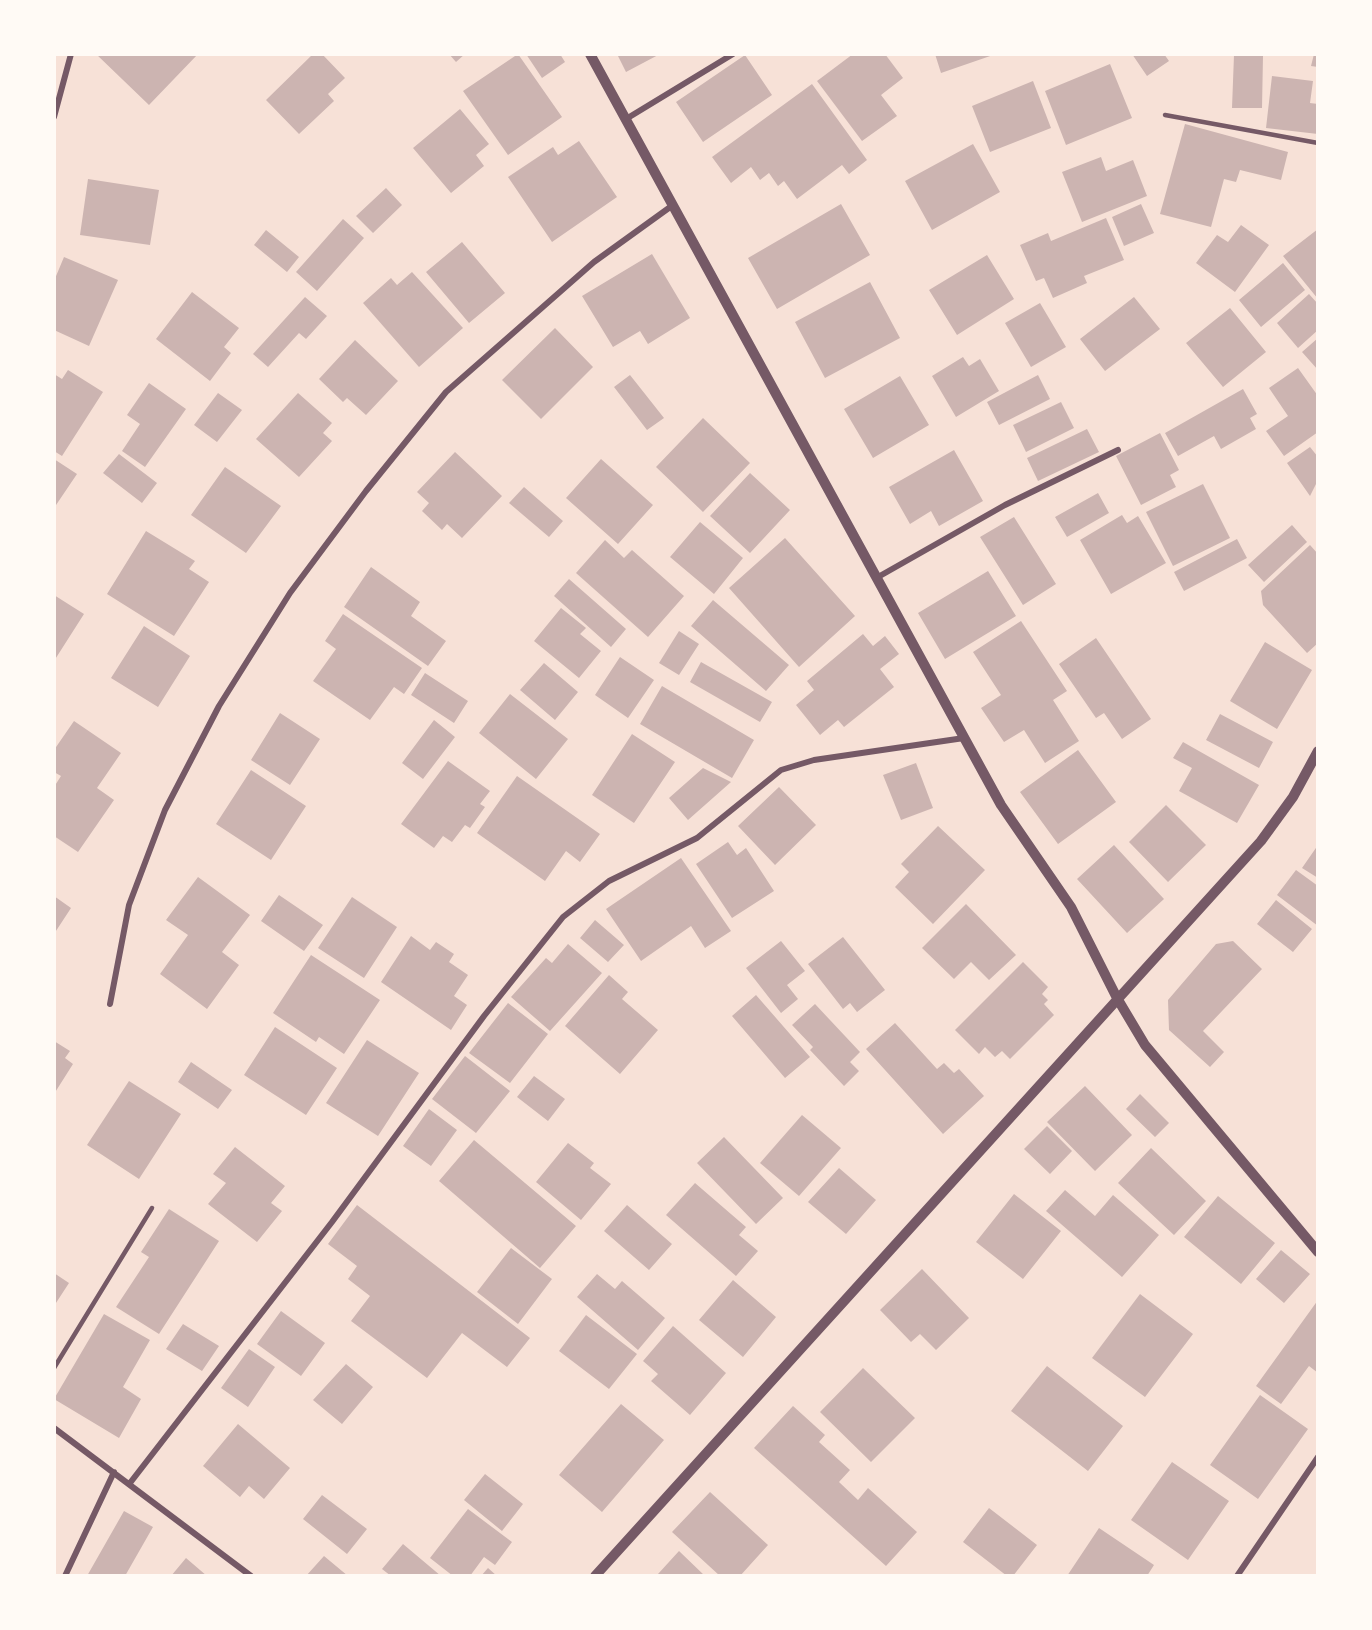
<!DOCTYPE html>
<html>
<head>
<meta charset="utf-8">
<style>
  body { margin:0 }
  #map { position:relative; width:1372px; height:1630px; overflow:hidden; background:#f7e1d7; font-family:"Fira Sans",sans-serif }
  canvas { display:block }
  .frame { position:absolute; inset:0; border:56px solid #fffaf5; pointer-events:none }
</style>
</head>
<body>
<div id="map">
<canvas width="1372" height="1630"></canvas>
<div class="frame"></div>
</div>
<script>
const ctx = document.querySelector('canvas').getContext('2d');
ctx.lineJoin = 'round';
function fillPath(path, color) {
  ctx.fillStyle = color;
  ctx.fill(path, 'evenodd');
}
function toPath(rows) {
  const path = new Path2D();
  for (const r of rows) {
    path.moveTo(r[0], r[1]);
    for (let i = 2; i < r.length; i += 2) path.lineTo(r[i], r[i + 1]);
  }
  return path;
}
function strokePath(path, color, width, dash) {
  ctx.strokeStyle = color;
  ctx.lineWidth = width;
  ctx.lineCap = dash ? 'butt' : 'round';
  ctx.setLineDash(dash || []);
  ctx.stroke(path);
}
fillPath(toPath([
  [96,54,198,54,149,105],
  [313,54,322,54,345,78,328,94,334,101,299,134,266,100],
  [449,54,465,54,456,62],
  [518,54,562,117,508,155,463,91],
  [526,54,560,54,565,62,542,78],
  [617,54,660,54,626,72],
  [853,54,885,54,903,78,881,95,897,116,862,141,817,81],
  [935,54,996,54,941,73],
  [1132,54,1164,54,1169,61,1147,76],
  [1314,54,1318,54,1318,67,1311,66],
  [745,55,772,95,703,142,676,102],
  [1234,55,1263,56,1262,108,1232,108],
  [1110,64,1132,118,1066,145,1045,91],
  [1272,76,1313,81,1310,103,1318,104,1318,134,1266,128],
  [1033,81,1051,128,990,152,972,106],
  [812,84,867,160,849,174,842,165,797,199,784,181,778,186,769,173,760,180,751,167,731,183,712,157],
  [460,109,489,144,476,155,484,166,451,193,413,148],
  [1185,124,1288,152,1281,180,1240,170,1236,182,1224,179,1211,227,1160,214],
  [579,141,617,197,552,242,508,177,553,147,558,155],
  [973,144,1000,192,932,230,905,181],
  [1101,157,1106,171,1133,160,1147,196,1082,222,1062,172],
  [88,179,159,190,150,245,80,235],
  [386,188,402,205,373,233,356,216],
  [841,204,870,255,777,309,748,258],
  [1141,204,1154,233,1124,246,1112,217],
  [1106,218,1124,260,1084,276,1087,283,1053,298,1044,278,1036,281,1020,245,1048,233,1051,241],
  [343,219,364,238,317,291,296,272],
  [1241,225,1269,245,1235,292,1196,263,1217,235,1228,242],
  [1318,229,1318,299,1283,256],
  [266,230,299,257,287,272,254,245],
  [462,242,505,293,469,323,426,272],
  [652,254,690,318,648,344,640,331,613,347,582,296],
  [987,255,1014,299,957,335,929,290],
  [64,257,118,280,89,346,54,330,54,281],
  [1283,263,1305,290,1261,327,1239,300],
  [412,272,463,328,419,367,363,303,391,278,397,285],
  [870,282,900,338,825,378,795,322],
  [192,292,239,328,224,347,231,353,210,381,156,339],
  [1309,294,1318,304,1318,330,1298,348,1277,323],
  [305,297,327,316,306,339,299,333,268,367,253,354],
  [1134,297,1160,329,1105,371,1080,339],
  [1040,303,1066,347,1031,367,1005,323],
  [1230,308,1266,352,1223,387,1186,343],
  [555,328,593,367,541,419,502,380],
  [1318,338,1318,370,1302,352],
  [355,340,398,381,366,415,347,398,343,402,319,379],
  [963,357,969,366,980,359,999,391,956,417,932,376],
  [1298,368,1318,396,1318,432,1284,456,1266,431,1288,416,1269,388],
  [68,370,103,392,62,456,54,451,54,374,62,379],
  [630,375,664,418,647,430,614,387],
  [1038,375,1050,399,999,425,987,402],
  [900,376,929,425,873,458,844,409],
  [149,383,186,409,145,467,122,451,140,424,127,415],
  [1243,389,1257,414,1250,418,1256,429,1221,449,1214,436,1178,456,1165,433],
  [218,393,242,410,217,442,194,425],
  [298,393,332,423,323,433,332,441,299,477,256,439],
  [1061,402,1074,428,1026,452,1013,425],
  [703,418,750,463,703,512,656,467],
  [1087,429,1099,452,1038,481,1027,458],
  [1160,433,1179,470,1170,475,1176,487,1141,505,1116,456],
  [1310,447,1318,457,1318,480,1310,496,1287,463],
  [954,450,983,501,939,526,931,511,910,524,889,487],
  [455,452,502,496,462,538,447,524,442,530,422,511,429,503,417,492],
  [119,454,157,483,142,503,103,473],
  [54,459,77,474,54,508],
  [601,459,653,505,618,544,566,498],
  [225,467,281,506,246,553,191,515],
  [750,473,790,510,750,553,710,516],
  [1203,484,1230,538,1173,566,1146,512],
  [524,487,563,521,549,537,509,503],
  [1098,493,1109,513,1067,537,1055,517],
  [1122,515,1127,523,1138,516,1166,563,1111,594,1080,540],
  [1014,517,1056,584,1023,605,980,537],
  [700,522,743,558,714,594,670,557],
  [1292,525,1307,542,1264,582,1248,565],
  [146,531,195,561,189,569,209,582,174,636,107,594],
  [785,538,855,616,799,667,729,588],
  [1237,539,1247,558,1184,591,1174,572],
  [605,540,624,558,632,550,684,596,648,637,576,573],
  [1310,545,1318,554,1318,643,1307,653,1263,605,1261,591],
  [371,567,420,602,411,616,446,641,428,666,344,607],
  [988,571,1016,616,945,659,918,613],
  [569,579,626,629,611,647,554,596],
  [54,595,84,614,54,661],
  [713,600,789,665,766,691,691,626],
  [561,608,586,628,580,634,601,651,579,678,534,641],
  [343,614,422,668,404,694,394,687,370,720,313,681,336,649,325,641],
  [1021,621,1067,691,1053,700,1079,741,1045,763,1024,730,1004,742,981,708,1001,695,973,652],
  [144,626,190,656,158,707,111,678],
  [679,631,699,644,679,675,659,663],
  [863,634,873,646,885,636,899,654,880,669,894,687,844,727,838,720,820,735,796,705,814,690,807,681],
  [1096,638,1151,719,1122,739,1104,713,1096,718,1059,664],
  [1265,642,1312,670,1277,729,1230,701],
  [620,657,654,680,628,718,595,695],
  [701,662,772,702,760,722,690,682],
  [544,663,578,692,555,720,520,690],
  [425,673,468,701,454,723,411,695],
  [662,686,754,740,732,778,640,724],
  [510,694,568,739,536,779,479,733],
  [280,713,320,739,290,785,251,760],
  [1220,714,1273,742,1259,768,1206,740],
  [434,720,455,737,423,779,402,763],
  [74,721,121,753,97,788,114,800,78,852,54,836,54,787,61,776,54,772,54,750],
  [632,734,675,762,634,823,592,795],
  [1183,742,1259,785,1237,823,1179,791,1192,768,1173,758],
  [1078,750,1116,802,1058,844,1020,792],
  [448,761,490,791,480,804,485,807,470,828,465,825,452,842,443,836,434,848,401,824],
  [916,763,933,808,901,820,883,775],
  [703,768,731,782,688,820,669,798],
  [251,770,306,806,271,860,216,824],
  [517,776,600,834,580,862,566,851,545,881,477,833],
  [779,787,816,825,775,865,738,826],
  [1166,805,1206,845,1168,882,1129,842],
  [938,826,985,870,933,924,895,887,909,872,901,864],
  [728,842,737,855,746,848,774,891,732,918,696,864],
  [1114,845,1164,899,1127,933,1077,879],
  [1318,845,1318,878,1302,868],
  [681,858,731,931,705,948,691,926,641,961,606,909],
  [1296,870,1318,886,1318,926,1277,895],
  [198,877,250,915,222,952,239,965,207,1009,160,974,188,935,166,920],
  [279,895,323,925,304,951,261,921],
  [54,896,71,908,54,934],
  [352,897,397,927,364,978,318,948],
  [1276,900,1312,929,1293,952,1257,924],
  [966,904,1016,955,989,980,971,962,954,979,922,948],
  [595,920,624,945,608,962,580,938],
  [411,936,430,950,436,942,454,954,449,962,468,975,454,996,467,1005,451,1030,381,982],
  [843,937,885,990,857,1012,850,1003,843,1009,808,964],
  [781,941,805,971,787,985,798,999,781,1013,746,968],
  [1233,941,1262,969,1203,1031,1224,1052,1210,1067,1169,1030,1168,1000,1216,944],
  [568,944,602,973,550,1031,511,997,546,958,552,963],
  [311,955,380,1000,344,1054,319,1037,316,1042,273,1013],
  [1023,962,1048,987,1042,994,1048,1000,1044,1004,1054,1015,1010,1059,1002,1051,995,1057,985,1047,979,1054,955,1030],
  [609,975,628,992,622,999,658,1030,620,1074,565,1026],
  [756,995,810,1057,785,1078,732,1016],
  [508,1003,548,1034,510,1083,469,1053],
  [815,1004,860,1052,850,1062,859,1071,844,1086,810,1050,813,1047,792,1025],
  [895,1023,937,1069,944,1063,954,1073,959,1069,984,1096,943,1134,866,1049],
  [275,1027,337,1068,306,1115,244,1075],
  [367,1040,419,1073,378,1136,326,1103],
  [54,1041,70,1051,65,1058,73,1064,54,1094],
  [465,1056,510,1091,476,1133,432,1099],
  [191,1062,232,1090,218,1109,178,1082],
  [534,1076,565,1099,548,1121,517,1097],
  [129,1081,181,1114,139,1179,87,1145],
  [1085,1086,1132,1135,1095,1171,1047,1122],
  [1140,1094,1169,1123,1155,1137,1126,1109],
  [429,1109,457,1130,431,1166,403,1146],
  [802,1115,841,1148,799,1196,760,1163],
  [1047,1126,1072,1151,1050,1174,1024,1149],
  [724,1137,783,1198,756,1224,697,1163],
  [474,1140,576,1226,540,1268,439,1181],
  [568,1143,594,1163,590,1168,611,1184,581,1220,536,1182],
  [235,1147,285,1186,271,1203,282,1211,257,1242,208,1204,226,1183,213,1174],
  [1151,1148,1206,1201,1174,1235,1118,1183],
  [839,1168,876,1200,846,1234,808,1202],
  [695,1183,746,1227,739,1235,758,1251,736,1276,666,1215],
  [1065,1190,1095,1216,1113,1195,1159,1235,1122,1277,1046,1211],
  [1014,1194,1061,1231,1023,1279,976,1242],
  [1218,1196,1275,1243,1241,1284,1184,1237],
  [357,1205,530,1338,507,1367,462,1333,427,1378,351,1321,370,1296,348,1279,357,1266,328,1244],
  [627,1205,672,1244,649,1270,604,1231],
  [169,1209,219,1241,159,1334,116,1307,149,1257,141,1252],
  [511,1248,552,1279,518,1324,477,1292],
  [1281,1250,1310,1274,1284,1303,1256,1279],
  [922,1269,969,1318,936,1350,920,1334,911,1342,880,1310],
  [54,1273,69,1283,54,1306],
  [597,1274,615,1289,622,1281,665,1318,638,1350,577,1297],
  [733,1280,776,1317,743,1357,699,1320],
  [1140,1294,1193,1334,1145,1397,1092,1358],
  [1318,1300,1318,1373,1309,1366,1281,1404,1256,1386],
  [281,1311,325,1343,301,1376,257,1344],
  [104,1314,150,1340,123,1387,141,1399,119,1438,54,1399],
  [586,1315,637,1354,609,1389,559,1351],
  [183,1324,219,1346,202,1371,166,1349],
  [673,1326,726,1373,690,1415,651,1381,658,1374,643,1361],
  [249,1349,275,1367,248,1407,221,1388],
  [346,1364,373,1387,342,1424,313,1400],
  [1047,1366,1123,1426,1088,1471,1011,1411],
  [863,1368,915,1418,871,1462,820,1412],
  [1260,1395,1308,1429,1258,1499,1210,1465],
  [621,1404,664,1440,602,1512,559,1475],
  [793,1406,825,1435,819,1442,850,1470,839,1482,858,1500,868,1488,917,1532,886,1566,754,1448],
  [238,1424,290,1468,264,1499,249,1486,240,1497,203,1466],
  [1172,1462,1229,1501,1188,1560,1131,1520],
  [485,1474,523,1504,502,1531,464,1500],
  [710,1492,768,1545,740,1576,720,1576,672,1532],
  [322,1495,367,1529,347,1554,303,1519],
  [989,1508,1037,1545,1013,1576,1007,1576,963,1542],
  [468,1509,512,1542,495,1565,484,1557,470,1576,453,1576,430,1558],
  [124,1511,153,1527,125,1576,87,1576],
  [1099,1528,1154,1565,1147,1576,1067,1576],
  [403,1544,441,1576,391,1576,382,1569],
  [679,1551,705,1576,661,1576,658,1574],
  [324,1556,348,1576,306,1576],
  [186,1558,207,1576,171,1576],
  [488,1568,497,1576,481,1576]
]), '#ccb4b1');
strokePath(toPath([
  [1165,115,1318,143],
  [54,1368,152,1208]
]), '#755966', 4.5);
strokePath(toPath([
  [54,117,71,54],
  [626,119,733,54],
  [878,577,1005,505,1118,450],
  [110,1004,129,905,165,810,219,706,290,593,366,491,446,392,594,262,673,205],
  [54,1428,251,1576],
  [130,1483,332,1222,484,1016,563,917,609,881,697,838,781,770,814,760,964,738],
  [65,1576,114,1472],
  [1237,1576,1318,1457]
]), '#755966', 6);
strokePath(toPath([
  [590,54,1001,805,1071,907,1117,998,1145,1045,1318,1252],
  [595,1576,1261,841,1293,797,1318,751]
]), '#755966', 10);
</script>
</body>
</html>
